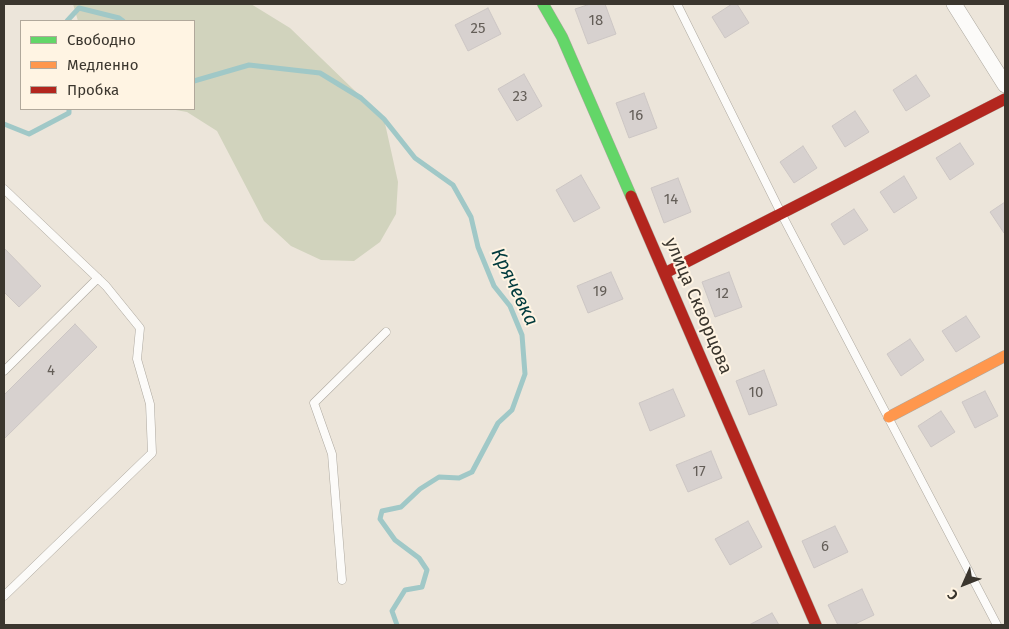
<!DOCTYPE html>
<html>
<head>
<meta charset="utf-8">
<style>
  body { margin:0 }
  #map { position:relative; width:1009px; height:629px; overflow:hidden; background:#ece5da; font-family:"Fira Sans",sans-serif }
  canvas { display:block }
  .frame { position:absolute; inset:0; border:5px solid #3b362e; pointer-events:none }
  .legend { position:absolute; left:20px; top:20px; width:175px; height:90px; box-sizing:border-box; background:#fff4e3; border:1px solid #b1a89b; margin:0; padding:6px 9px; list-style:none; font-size:15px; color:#3b362e }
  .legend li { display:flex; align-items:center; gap:10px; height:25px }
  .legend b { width:25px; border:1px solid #b1a89b }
  .north { position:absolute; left:939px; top:559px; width:50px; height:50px; -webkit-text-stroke:4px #fff4e3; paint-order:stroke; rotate:226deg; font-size:14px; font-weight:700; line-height:20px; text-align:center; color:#3b362e }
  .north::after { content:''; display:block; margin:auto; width:18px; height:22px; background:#3b362e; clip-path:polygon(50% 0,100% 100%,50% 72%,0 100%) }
</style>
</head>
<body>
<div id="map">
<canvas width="1009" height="629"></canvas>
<div class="frame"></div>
<ul class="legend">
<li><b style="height:6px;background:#63d668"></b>Свободно</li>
<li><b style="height:6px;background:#ff974d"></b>Медленно</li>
<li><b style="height:6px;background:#b3261e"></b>Пробка</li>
</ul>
<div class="north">С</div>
</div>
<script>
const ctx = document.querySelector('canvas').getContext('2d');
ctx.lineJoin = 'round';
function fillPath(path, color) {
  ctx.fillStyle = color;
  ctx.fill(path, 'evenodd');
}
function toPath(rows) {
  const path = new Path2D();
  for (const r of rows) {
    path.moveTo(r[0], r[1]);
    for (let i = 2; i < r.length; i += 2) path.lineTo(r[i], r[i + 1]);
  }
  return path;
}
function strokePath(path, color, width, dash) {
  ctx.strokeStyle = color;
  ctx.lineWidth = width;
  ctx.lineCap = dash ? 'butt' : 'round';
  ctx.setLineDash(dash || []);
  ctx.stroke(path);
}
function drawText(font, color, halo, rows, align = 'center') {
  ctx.font = font + ' "Fira Sans",sans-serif';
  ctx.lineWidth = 4;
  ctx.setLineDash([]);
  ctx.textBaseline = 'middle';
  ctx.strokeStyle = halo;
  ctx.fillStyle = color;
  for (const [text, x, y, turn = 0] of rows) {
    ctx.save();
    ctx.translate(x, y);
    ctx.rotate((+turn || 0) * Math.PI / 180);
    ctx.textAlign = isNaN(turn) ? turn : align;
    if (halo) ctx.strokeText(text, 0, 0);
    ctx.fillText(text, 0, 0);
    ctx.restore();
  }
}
fillPath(toPath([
  [73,4,251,4,290,28,384,119,398,182,396,214,380,242,354,261,321,260,291,246,264,221,217,131,187,112,170,109,194,109,194,21,78,21]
]), '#d1d3bd');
strokePath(toPath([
  [67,21,79,8,119,18,123,21],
  [194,81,249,65,320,73,361,98,384,119,415,158,453,185,471,217,478,247,494,286,510,306,522,335,525,374,512,410,498,423,472,472,459,478,439,477,420,489,401,507,382,511,380,519,395,540,419,558,427,570,422,587,405,590,392,611,397,625],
  [4,124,29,134,69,113,69,109]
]), '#a0c8c7', 5);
const building = toPath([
  [590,4,605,4,616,34,588,44,575,9,590,4],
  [732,4,737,4,749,23,725,38,712,17,732,4],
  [488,8,501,34,468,51,455,25,488,8],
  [524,74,542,106,517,121,498,89,524,74],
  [916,75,930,96,906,111,893,90,916,75],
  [644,93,657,128,629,138,616,103,644,93],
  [855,111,869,132,845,147,832,126,855,111],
  [960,143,974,164,950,180,936,158,960,143],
  [803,146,817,168,794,183,780,162,803,146],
  [581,175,600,208,574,222,556,190,581,175],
  [904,176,917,198,894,213,880,192,904,176],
  [678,178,691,212,664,223,651,188,678,178],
  [1005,202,1005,232,1004,233,990,212,1005,202],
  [854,209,868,230,844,245,831,224,854,209],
  [4,248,41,286,19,307,4,292,4,248],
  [611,272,623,299,588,313,577,286,611,272],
  [729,272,742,307,715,317,702,282,729,272],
  [966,316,980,337,956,352,942,331,966,316],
  [75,324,97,347,4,439,4,395,75,324],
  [910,339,924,360,901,376,887,354,910,339],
  [764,370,777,405,749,415,736,381,764,370],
  [673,389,685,416,650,431,639,403,673,389],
  [985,391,998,416,975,428,962,402,985,391],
  [941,411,955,432,931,447,918,426,941,411],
  [711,451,722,478,688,492,676,465,711,451],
  [748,521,762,547,730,565,715,539,748,521],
  [835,526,848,552,814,568,802,541,835,526],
  [862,589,874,615,853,625,838,625,828,605,862,589],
  [772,613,779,625,749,625,772,613]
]);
fillPath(building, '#d7d1cf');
strokePath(building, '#ccc6c4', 1);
const lane = toPath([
  [677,4,781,213,997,625],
  [4,189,106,286,140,328,137,359,150,404,152,453,4,596],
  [4,371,98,278],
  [342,580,332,454,314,403,386,332]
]);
const street = toPath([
  [954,4,1005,85]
]);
const fast = toPath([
  [543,4,562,37,631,196]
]);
const slow = toPath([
  [889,417,1005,356]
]);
const jam = toPath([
  [631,196,816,625],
  [665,273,1005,99]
]);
strokePath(lane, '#ada89f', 9);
strokePath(street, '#ada89f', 16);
strokePath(fast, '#ada89f', 12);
strokePath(slow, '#ada89f', 12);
strokePath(jam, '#ada89f', 12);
strokePath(lane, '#fcfbf9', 8);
strokePath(street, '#fcfbf9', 15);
strokePath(fast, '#63d668', 11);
strokePath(slow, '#ff974d', 11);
strokePath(jam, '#b3261e', 11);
drawText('15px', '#645e58', null, [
  ["18",596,21],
  ["25",478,29],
  ["23",520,97],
  ["16",636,116],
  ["14",671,200],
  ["19",600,292],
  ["12",722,294],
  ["4",51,371],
  ["10",756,393],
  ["17",699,472],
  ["6",825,547]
]);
drawText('18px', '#3b362e', '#fff4e3', [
  ["улица Скворцова",698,306,67]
]);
drawText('italic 19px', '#003a3c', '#fff4e3', [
  ["Крячевка",514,287,64]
]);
</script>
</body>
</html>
